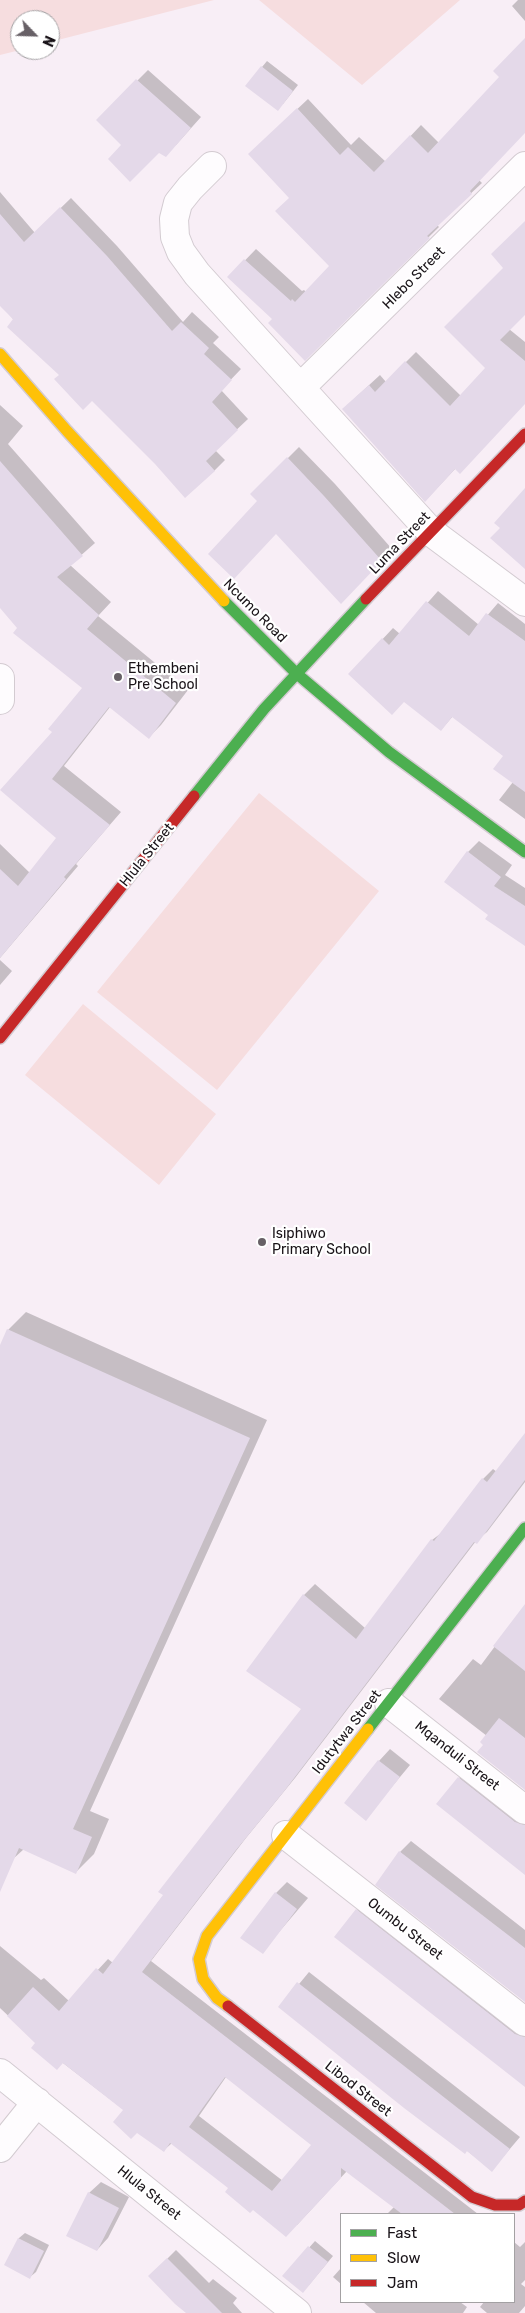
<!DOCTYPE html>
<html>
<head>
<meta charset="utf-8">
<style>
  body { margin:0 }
  #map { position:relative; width:525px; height:2313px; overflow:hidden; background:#f8eef6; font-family:Rubik,sans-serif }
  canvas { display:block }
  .legend { position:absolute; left:340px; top:2213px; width:175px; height:90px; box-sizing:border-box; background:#fff; border:1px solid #a3a1a3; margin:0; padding:6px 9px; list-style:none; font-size:15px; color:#191318 }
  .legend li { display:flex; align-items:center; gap:10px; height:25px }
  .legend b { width:25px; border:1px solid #a3a1a3 }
  .north { position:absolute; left:10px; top:10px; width:50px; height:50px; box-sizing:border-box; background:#fff; border:1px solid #a3a1a3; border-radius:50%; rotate:114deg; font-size:14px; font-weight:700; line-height:20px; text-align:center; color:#191318 }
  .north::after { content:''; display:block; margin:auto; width:18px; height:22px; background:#676066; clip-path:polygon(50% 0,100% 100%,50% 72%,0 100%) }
</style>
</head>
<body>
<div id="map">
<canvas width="525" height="2313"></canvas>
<ul class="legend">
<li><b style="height:6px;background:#4caf50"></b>Fast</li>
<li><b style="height:6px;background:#ffc107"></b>Slow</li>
<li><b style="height:6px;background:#c62828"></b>Jam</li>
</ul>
<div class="north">N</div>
</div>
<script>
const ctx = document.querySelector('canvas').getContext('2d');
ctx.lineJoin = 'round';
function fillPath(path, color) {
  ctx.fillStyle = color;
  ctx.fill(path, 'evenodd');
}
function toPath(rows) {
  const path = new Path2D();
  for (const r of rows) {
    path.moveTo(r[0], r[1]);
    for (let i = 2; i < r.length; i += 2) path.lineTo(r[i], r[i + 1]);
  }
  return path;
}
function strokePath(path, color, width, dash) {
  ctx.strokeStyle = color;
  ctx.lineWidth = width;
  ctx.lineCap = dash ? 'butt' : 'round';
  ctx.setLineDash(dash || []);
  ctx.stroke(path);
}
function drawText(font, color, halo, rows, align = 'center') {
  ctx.font = font + ' Rubik,sans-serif';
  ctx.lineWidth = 4.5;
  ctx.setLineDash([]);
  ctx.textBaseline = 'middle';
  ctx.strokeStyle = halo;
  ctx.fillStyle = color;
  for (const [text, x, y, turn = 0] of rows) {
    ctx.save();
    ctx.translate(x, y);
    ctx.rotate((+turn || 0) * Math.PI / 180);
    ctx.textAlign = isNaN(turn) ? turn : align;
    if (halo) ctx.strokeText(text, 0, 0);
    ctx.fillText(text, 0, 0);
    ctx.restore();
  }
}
fillPath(toPath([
  [0,0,214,0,50,42,50,20,20,20,20,50,0,55],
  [259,0,460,0,362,85],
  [259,793,379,891,217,1090,97,992],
  [83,1004,216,1114,159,1185,25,1075]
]), '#f6dddf');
fillPath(toPath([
  [518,0,525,0,525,21,512,6],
  [525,40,525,132,479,180,482,183,437,225,439,227,305,359,274,319,229,277,256,249,302,291,304,290,306,292,331,266,260,144,308,99,351,145,359,137,386,162,421,125,439,143,501,77],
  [267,61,298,85,283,104,262,67],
  [148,70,201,117,176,145,159,152,98,120],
  [0,192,35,233,71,198,117,246,183,322,192,312,219,337,213,343,241,369,221,390,248,419,215,450,225,460,214,471,156,463,92,400,61,374,0,304],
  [525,222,525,310,509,329,525,342,525,403,456,468,425,501,343,409,380,375,386,382,416,352,461,396,487,368,505,268],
  [0,405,23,426,8,444,95,543,70,565,111,602,98,616,188,690,161,725,149,737,110,707,64,766,121,812,76,864,78,866,0,958,0,844,30,873,58,838,2,790,54,732,84,688,19,628,0,606],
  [299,447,335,484,392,549,352,591,252,494],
  [438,591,479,625,498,603,525,624,525,819,499,800,513,782,504,756,453,716,441,730,405,701,350,674,393,628,400,634],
  [479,841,512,865,505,875,525,888,525,945,490,914,468,852],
  [0,960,12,971,0,985],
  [26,1312,267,1420,90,1811,109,1819,94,1854,76,1872,24,1849,13,1859,0,1853,0,1348,8,1330],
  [525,1435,525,1482,487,1532,476,1541,295,1778,246,1838,151,1961,478,2214,387,2214,394,2207,347,2171,297,2225,230,2188,172,2143,163,2151,124,2110,37,2043,0,2008,0,1946,41,1980,44,1978,69,2001,108,1959,113,1963,302,1709,248,1670,304,1595,315,1584,365,1628,432,1540,444,1531,483,1479,493,1469,497,1472],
  [226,2077,313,2145,283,2181,199,2116],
  [525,1606,525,1789,485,1744,487,1736,439,1699,473,1659,481,1665],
  [390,1749,410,1765,365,1819,379,1761],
  [469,1768,525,1812,525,1872,459,1778],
  [411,1841,525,1930,525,2001,400,1852],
  [287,1882,308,1898,262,1952,276,1893],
  [368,1899,525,2023,525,2085,357,1910],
  [309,1972,520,2137,492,2170,280,2007],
  [101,2182,129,2197,108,2238,97,2250,89,2193],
  [25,2233,49,2245,36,2272,30,2277,6,2265,19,2238],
  [315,2241,333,2256,309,2285,284,2276],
  [514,2242,520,2247,525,2242,525,2280,521,2284,525,2287,525,2306,519,2313,487,2313,480,2307,484,2302,514,2302],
  [176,2250,209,2283,213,2279,237,2298,233,2303,242,2313,188,2313,150,2276],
  [341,2268,341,2284,333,2277],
  [363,2302,460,2302,467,2307,463,2313,376,2313]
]), '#0003');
fillPath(toPath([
  [525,38,525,133,470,191,472,194,427,236,430,238,305,361,268,323,272,319,227,277,244,259,291,301,292,299,295,302,329,266,275,211,289,198,248,154,297,108,340,155,348,147,374,172,410,135,428,153,499,77,493,71],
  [261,66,293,91,278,111,245,86],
  [136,79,191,128,166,157,159,153,130,182,108,159,121,145,96,120],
  [60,207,107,256,172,331,181,322,209,348,204,354,232,380,212,402,238,430,206,461,215,471,185,498,155,464,92,401,83,410,54,379,59,375,7,327,13,319,0,306,0,214,24,242],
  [525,221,525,315,500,340,525,361,525,404,460,474,455,469,425,502,342,409,369,385,375,392,405,361,450,406,485,368,444,327,503,268,491,254],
  [287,457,324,496,382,561,341,604,276,534,234,579,208,554,257,501,250,494],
  [0,461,83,556,57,577,99,615,87,629,176,703,149,739,109,707,52,779,110,825,64,877,66,879,0,958,0,869,18,886,56,838,0,790,52,732,48,729,82,688,13,633,17,628,0,608],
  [525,488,525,569,490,538,500,528,494,523],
  [426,601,469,636,486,613,525,641,525,792,493,769,503,756,452,717,441,731,404,702,392,715,348,674,382,638,389,645],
  [467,851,501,877,494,886,525,906,525,946,485,919,488,915,444,882],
  [7,1329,250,1438,73,1829,92,1837,76,1874,19,1848,0,1892,0,1345],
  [525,1433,525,1480,477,1544,474,1542,285,1790,236,1850,142,1972,455,2214,402,2214,341,2168,341,2178,286,2237,253,2210,250,2213,225,2192,228,2188,170,2143,164,2152,137,2133,131,2139,113,2122,123,2110,63,2063,57,2070,31,2048,35,2043,7,2016,33,1987,59,2011,96,1968,103,1974,163,1895,158,1892,301,1709,246,1671,303,1594,356,1639,431,1539,434,1541,482,1478,487,1482],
  [225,2077,311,2145,272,2191,189,2127],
  [525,1604,525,1671,493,1646],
  [499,1718,525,1738,525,1790,477,1752,483,1745,480,1742],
  [378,1760,400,1777,366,1821,344,1803],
  [458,1777,515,1822,525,1825,525,1875,436,1804],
  [399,1851,525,1948,525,2002,375,1885],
  [275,1892,297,1909,263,1954,240,1938],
  [356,1909,515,2034,525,2037,525,2087,334,1937],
  [297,1982,510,2149,492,2172,467,2151,465,2154,404,2108,278,2007],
  [88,2192,119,2208,97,2251,66,2236],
  [18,2238,44,2251,30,2279,4,2265],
  [308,2246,328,2262,303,2293,282,2276],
  [167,2258,222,2313,186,2313,175,2304,148,2276]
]), '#e4d9e9');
const street = toPath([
  [212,166,190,188,178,203,174,219,175,237,181,252,197,274,431,532,525,602],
  [301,387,525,166],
  [0,678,0,700],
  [389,1703,525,1810],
  [286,1835,525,2022],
  [0,2073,297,2313],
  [0,2148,37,2102]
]);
const fast = toPath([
  [224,601,296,673,389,752,525,852],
  [194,796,264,709,366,599],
  [368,1729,525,1528]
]);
const slow = toPath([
  [0,354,67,431,224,601],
  [228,2006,217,1998,203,1979,199,1959,207,1936,368,1729]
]);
const jam = toPath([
  [366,599,525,434],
  [0,1038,194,796],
  [228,2006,472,2197,495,2205,519,2205,525,2201]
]);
strokePath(street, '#d3cbd1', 30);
strokePath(fast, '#d3cbd1', 14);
strokePath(slow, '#d3cbd1', 14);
strokePath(jam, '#d3cbd1', 14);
strokePath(street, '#fefcfe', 28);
strokePath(fast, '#4caf50', 11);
strokePath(slow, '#ffc107', 11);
strokePath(jam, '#c62828', 11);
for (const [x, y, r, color] of [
  [118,677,5,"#676066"],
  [262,1242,5,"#676066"]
]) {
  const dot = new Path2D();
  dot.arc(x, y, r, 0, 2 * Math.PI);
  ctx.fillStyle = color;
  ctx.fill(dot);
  strokePath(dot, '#fff', 2);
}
drawText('14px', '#191318', '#fff', [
  ["Hlebo Street",414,278,-45],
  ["Luma Street",400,543,-46],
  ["Ncumo Road",255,611,45],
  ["Hlula Street",147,855,-51],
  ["Idutytwa Street",347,1732,-52],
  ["Mqanduli Street",457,1756,38],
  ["Oumbu Street",405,1929,38],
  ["Libod Street",358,2089,38],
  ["Hlula Street",149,2193,39]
]);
drawText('14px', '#191318', '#fff', [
  ["Ethembeni",128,669],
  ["Pre School",128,685],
  ["Isiphiwo",272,1234],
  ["Primary School",272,1250]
], 'left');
</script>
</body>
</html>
